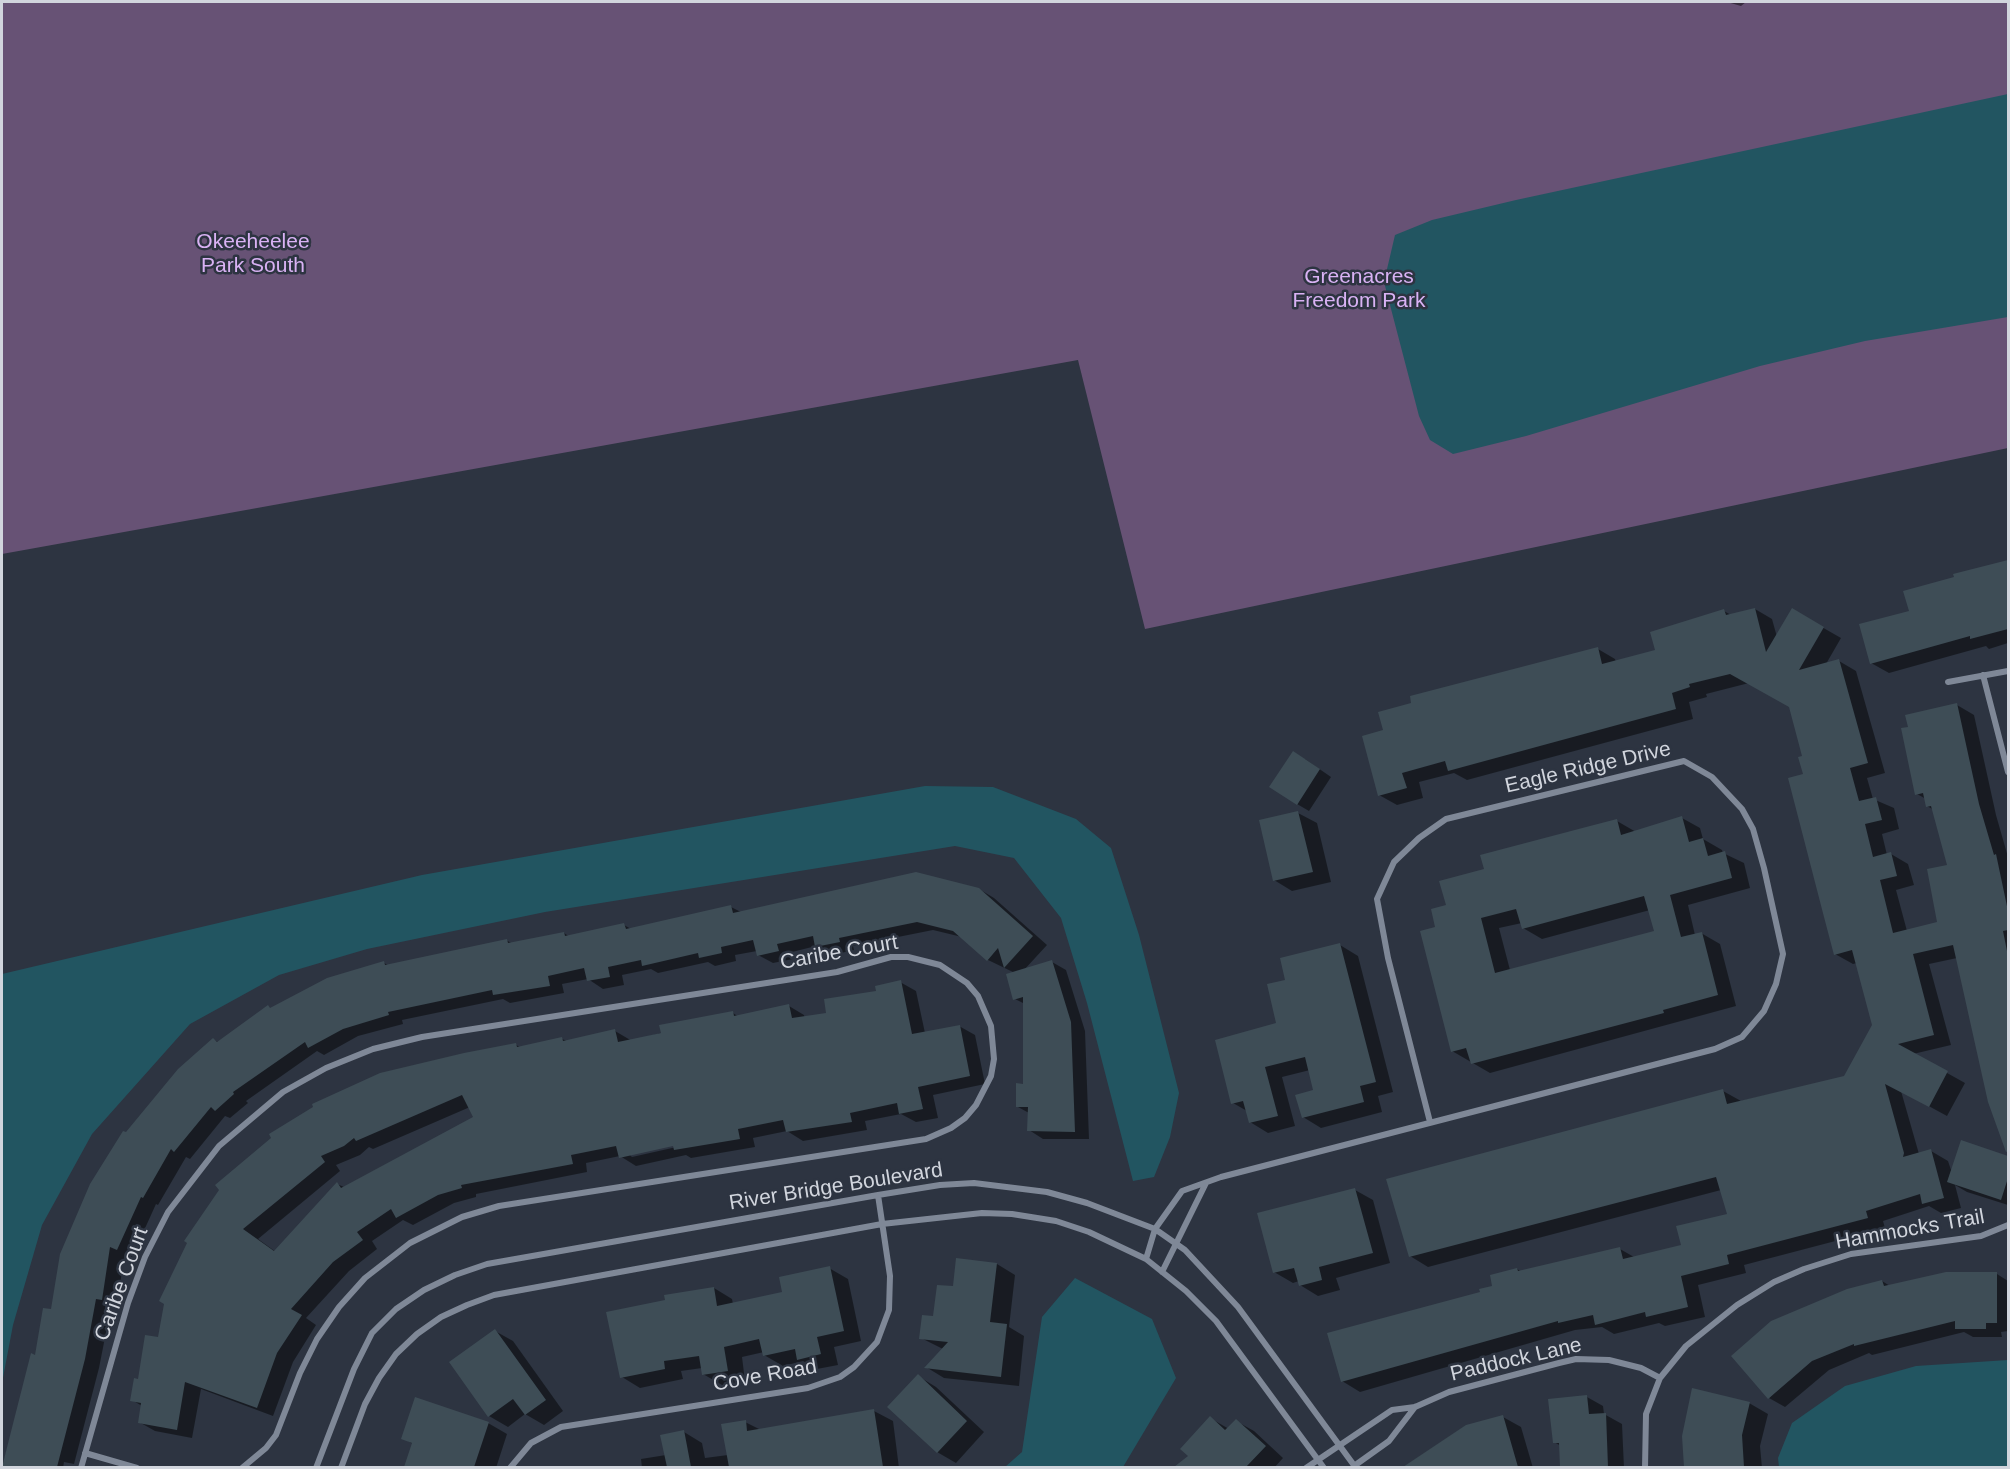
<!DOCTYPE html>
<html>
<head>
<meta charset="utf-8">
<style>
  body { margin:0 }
  #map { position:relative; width:2010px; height:1469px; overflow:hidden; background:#2d3441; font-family:Helvetica,sans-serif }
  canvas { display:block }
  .frame { position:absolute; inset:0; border:3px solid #d1d5dd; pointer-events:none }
</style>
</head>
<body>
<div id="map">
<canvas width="2010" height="1469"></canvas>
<div class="frame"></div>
</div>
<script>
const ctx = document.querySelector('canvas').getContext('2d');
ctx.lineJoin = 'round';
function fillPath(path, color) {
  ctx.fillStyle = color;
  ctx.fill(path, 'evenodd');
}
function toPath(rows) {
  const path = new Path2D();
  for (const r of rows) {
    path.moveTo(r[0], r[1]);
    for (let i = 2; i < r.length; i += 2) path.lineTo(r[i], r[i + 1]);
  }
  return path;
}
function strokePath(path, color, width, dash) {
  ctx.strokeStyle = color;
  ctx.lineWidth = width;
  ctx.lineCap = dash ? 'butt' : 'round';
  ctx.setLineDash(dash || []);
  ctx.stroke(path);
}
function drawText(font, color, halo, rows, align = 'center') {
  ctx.font = font + ' Helvetica,sans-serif';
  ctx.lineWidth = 5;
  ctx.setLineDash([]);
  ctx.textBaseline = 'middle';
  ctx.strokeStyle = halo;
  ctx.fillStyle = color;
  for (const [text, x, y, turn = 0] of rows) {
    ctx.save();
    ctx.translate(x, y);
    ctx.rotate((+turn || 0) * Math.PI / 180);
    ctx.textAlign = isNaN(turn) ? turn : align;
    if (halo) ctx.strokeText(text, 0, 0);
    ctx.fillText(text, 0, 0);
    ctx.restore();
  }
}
fillPath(toPath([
  [2,2,2008,2,2008,448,1145,629,1078,360,2,554]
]), '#675275');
fillPath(toPath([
  [2008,94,2008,317,1865,341,1760,366,1526,436,1453,454,1430,440,1419,416,1384,282,1395,235,1432,220,1516,200],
  [925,786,993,787,1076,819,1111,848,1139,935,1179,1093,1170,1137,1154,1177,1133,1181,1087,1003,1061,918,1014,858,955,846,545,912,367,949,279,975,190,1024,92,1134,42,1225,13,1325,2,1383,2,974,422,875],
  [1075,1278,1152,1319,1176,1378,1123,1467,1005,1467,1022,1452,1042,1317],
  [2008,1360,2008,1467,1779,1467,1778,1458,1792,1423,1845,1386,1916,1366]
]), '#225561');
fillPath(toPath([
  [1727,2,1746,2,1741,6],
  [2008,561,2008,643,1989,649,1986,646,1889,673,1871,663,1911,612,1956,578,1955,575],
  [1755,609,1772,619,1777,637,1792,610,1841,638,1826,664,1839,661,1856,671,1885,773,1867,778,1873,799,1894,808,1899,829,1882,834,1887,855,1891,854,1908,864,1914,885,1896,890,1907,931,1939,923,1949,866,1934,810,1927,806,1926,799,1917,794,1910,728,1957,705,1974,715,1996,815,2008,857,2008,1137,2001,1133,1957,958,1929,964,1951,1045,1913,1054,1965,1083,1947,1116,1901,1091,1919,1154,1931,1151,1948,1161,1952,1173,1962,1142,2008,1157,2008,1205,1967,1192,1955,1185,1961,1208,1941,1213,1929,1206,1883,1221,1885,1228,1744,1265,1746,1273,1698,1285,1705,1317,1665,1326,1659,1323,1614,1334,1602,1327,1575,1330,1360,1392,1342,1381,1494,1287,1517,1269,1522,1272,1620,1249,1634,1257,1683,1246,1728,1215,1721,1190,1428,1267,1410,1256,1723,1091,1741,1101,1845,1077,1873,1025,1857,963,1853,964,1835,954,1804,757,1790,706,1749,683,1706,694,1707,697,1689,702,1693,719,1467,780,1454,773,1419,782,1423,798,1397,805,1379,795,1385,731,1598,649,1615,659,1616,662,1657,651,1724,611,1731,615],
  [1305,759,1331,777,1309,811,1297,804],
  [1298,813,1317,823,1331,882,1292,891,1274,880],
  [1682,818,1700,828,1703,839,1722,850,1723,853,1744,863,1750,888,1688,905,1695,935,1701,933,1720,944,1736,1006,1490,1073,1452,1051,1437,929,1448,906,1485,870,1617,821,1636,832],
  [1650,910,1655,932,1510,970,1499,928,1522,923,1523,928,1542,939],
  [979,889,994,898,1047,945,1024,970,1052,962,1066,970,1085,1031,1089,1139,1043,1139,1029,1130,1029,1113,1018,1107,1025,1085,1025,1004,1015,999,1015,973,988,960,962,937,933,930,853,946,854,950,832,955,816,946,792,952,793,959,773,963,758,955,757,951,735,955,736,961,715,966,708,962,658,973,651,969,622,975,624,985,603,989,588,979,562,984,564,993,510,1003,503,999,402,1020,403,1024,358,1036,324,1055,317,1051,246,1101,248,1103,230,1118,225,1116,190,1159,186,1157,158,1205,156,1204,132,1257,125,1254,116,1308,111,1307,99,1368,74,1464,64,1462,63,1468,2,1468,32,1355,37,1357,52,1311,126,1134,214,1040,218,1042,268,1007,271,1009,384,963,390,966,506,940,513,944,564,933,570,937,624,925,631,929,731,907,741,912],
  [1340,945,1358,956,1393,1092,1378,1096,1382,1112,1321,1128,1303,1117,1315,1091,1310,1070,1282,1077,1295,1126,1268,1133,1250,1122,1247,1111,1233,1103,1278,1024,1287,981],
  [900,982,916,991,925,1033,959,1026,975,1035,985,1084,933,1095,938,1118,916,1122,901,1114,865,1121,867,1130,803,1141,787,1131,753,1138,755,1147,691,1158,686,1155,636,1166,620,1156,586,1163,587,1172,476,1194,476,1197,454,1203,413,1225,403,1220,372,1241,377,1249,349,1271,306,1318,316,1325,293,1362,273,1416,201,1389,192,1438,155,1431,139,1422,142,1406,132,1400,221,1190,516,1045,520,1047,562,1039,567,1041,615,1031,632,1041,733,1013,739,1017,789,1006,804,1015,805,1018,828,1015],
  [470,1107,475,1117,344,1187,337,1184,276,1252,258,1239,340,1171,336,1165,360,1155,369,1147,373,1149],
  [680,1143,681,1146,632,1157,629,1154],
  [1355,1190,1373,1200,1390,1263,1336,1278,1340,1290,1318,1296,1300,1285,1299,1281,1293,1283,1274,1272],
  [958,1260,997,1264,1015,1275,1009,1327,1024,1336,1019,1386,944,1378,926,1367,943,1349,921,1338,954,1288],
  [829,1268,848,1279,861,1341,834,1347,838,1365,817,1369,803,1361,783,1366,764,1355,764,1352,742,1357,745,1381,722,1385,703,1374,702,1368,681,1371,683,1379,640,1388,622,1377,667,1301,714,1288,732,1299,733,1304,784,1293],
  [1997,1274,2008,1281,2008,1331,2001,1332,2002,1337,1973,1337,1964,1332,1872,1355,1869,1353,1829,1370,1785,1407,1769,1398,1882,1281,1890,1286],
  [495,1331,513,1341,563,1411,544,1425,525,1414,508,1427,489,1416],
  [918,1376,936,1387,984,1432,956,1463,937,1452],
  [1587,1397,1603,1406,1604,1414,1622,1424,1624,1468,1562,1468,1561,1446,1554,1442],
  [1749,1403,1768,1414,1760,1446,1762,1468,1685,1468,1683,1436],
  [874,1411,893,1421,899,1468,642,1468,641,1459,666,1455,684,1432,702,1443,705,1458,728,1455,745,1422,761,1430],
  [1503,1417,1521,1427,1533,1468,1406,1467,1466,1427],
  [1210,1418,1229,1429,1236,1421,1254,1431,1283,1458,1274,1468,1176,1468,1190,1456],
  [488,1423,507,1434,496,1468,406,1468,413,1444,403,1438]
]), '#0007');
fillPath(toPath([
  [2008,560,2008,629,1970,639,1970,636,1870,664,1859,624,1909,611,1903,591,1954,577,1953,574],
  [1755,608,1766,652,1792,608,1824,627,1799,670,1839,659,1868,763,1850,768,1859,801,1876,797,1882,820,1865,824,1873,857,1891,852,1897,876,1880,880,1893,933,1937,922,1927,869,1947,865,1931,806,1926,807,1923,793,1915,795,1901,728,1908,727,1905,715,1957,703,1979,804,1994,855,1996,854,2008,911,2008,930,2003,931,2008,956,2008,1151,2006,1152,1988,1102,1953,945,1913,954,1934,1035,1898,1044,1948,1071,1929,1107,1885,1084,1904,1153,1903,1157,1931,1149,1944,1198,1922,1204,1920,1194,1866,1211,1868,1218,1727,1255,1729,1264,1681,1276,1688,1307,1646,1317,1645,1312,1595,1325,1593,1315,1558,1323,1558,1321,1341,1382,1327,1333,1480,1292,1479,1289,1492,1286,1490,1275,1517,1268,1518,1271,1620,1247,1623,1259,1681,1245,1676,1226,1727,1214,1716,1177,1409,1257,1386,1179,1723,1089,1727,1104,1844,1076,1872,1025,1852,950,1834,955,1824,917,1788,778,1803,774,1798,757,1802,756,1789,707,1730,674,1689,684,1690,687,1672,693,1676,709,1448,771,1445,761,1402,773,1407,788,1378,796,1362,736,1383,730,1378,712,1411,703,1410,696,1598,647,1602,664,1655,650,1650,632,1724,609,1726,615],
  [1293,751,1320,769,1297,805,1269,787],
  [1298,811,1313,872,1273,881,1259,820],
  [1682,816,1689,842,1703,838,1708,856,1725,851,1732,878,1670,895,1681,937,1702,932,1718,995,1663,1010,1664,1013,1471,1064,1466,1048,1451,1052,1420,931,1435,927,1431,909,1446,905,1439,881,1484,869,1480,855,1590,826,1617,819,1621,835],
  [1644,896,1654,931,1495,973,1481,918,1516,909,1522,929],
  [916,872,979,888,1033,936,1004,968,998,948,987,961,953,931,917,922,839,938,840,942,815,947,813,936,777,944,779,951,757,956,753,940,721,947,722,953,699,958,698,953,642,966,641,960,608,967,610,977,587,981,584,968,548,976,550,986,493,995,492,990,388,1012,389,1015,343,1029,308,1048,305,1042,233,1092,234,1094,215,1111,211,1107,174,1152,171,1149,143,1198,141,1197,117,1250,110,1247,102,1300,96,1299,85,1359,57,1467,2,1467,31,1353,35,1355,43,1308,51,1309,60,1254,90,1184,123,1131,126,1132,178,1069,213,1038,217,1042,268,1005,270,1008,327,978,384,961,385,965,507,939,508,943,564,932,565,936,624,923,626,929,731,905,733,913],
  [1340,943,1376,1082,1360,1086,1364,1102,1302,1118,1295,1095,1313,1090,1305,1057,1265,1067,1278,1116,1249,1123,1243,1101,1231,1104,1215,1040,1276,1023,1267,984,1285,980,1280,958],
  [1052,960,1071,1022,1075,1132,1027,1131,1028,1107,1016,1107,1016,1083,1023,1084,1023,997,1013,1000,1006,974],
  [901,980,912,1034,960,1025,970,1076,918,1087,923,1109,899,1114,897,1103,850,1113,852,1122,786,1132,783,1120,738,1129,740,1139,674,1150,673,1146,619,1158,616,1146,571,1155,573,1164,461,1185,462,1188,438,1195,396,1218,391,1209,357,1232,363,1240,333,1262,291,1309,302,1315,277,1353,257,1408,185,1382,177,1430,138,1423,141,1403,130,1401,134,1378,138,1379,145,1335,158,1337,164,1304,159,1301,187,1243,184,1241,219,1190,215,1185,271,1138,269,1134,313,1107,312,1104,380,1073,464,1053,516,1043,517,1047,562,1037,563,1041,615,1029,618,1042,661,1033,659,1025,733,1011,734,1016,789,1004,792,1018,826,1013,824,999,876,991,875,986],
  [462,1095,473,1117,341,1188,337,1182,274,1251,243,1229,325,1162,321,1156,344,1146,354,1138,356,1141],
  [1961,1140,2008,1156,2008,1178,2001,1200,1947,1182],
  [1355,1188,1373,1253,1319,1267,1322,1280,1299,1286,1294,1268,1273,1273,1257,1213],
  [956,1258,997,1263,990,1322,1007,1324,1001,1377,924,1368,948,1342,919,1339,922,1315,933,1316,937,1285,953,1286],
  [830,1266,844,1331,817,1337,821,1354,797,1360,795,1349,763,1356,759,1339,724,1347,728,1371,702,1375,699,1356,664,1361,665,1369,620,1378,606,1312,665,1300,664,1295,714,1287,717,1306,782,1292,779,1277],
  [1946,1272,1997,1272,1997,1323,1986,1323,1986,1329,1955,1329,1955,1321,1854,1346,1854,1344,1812,1361,1768,1399,1731,1356,1771,1321,1847,1289,1882,1280,1884,1286],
  [495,1329,546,1400,525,1415,513,1399,488,1417,449,1362],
  [918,1374,967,1421,937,1453,887,1407],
  [1692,1388,1750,1402,1742,1435,1744,1467,1684,1467,1682,1436],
  [1587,1395,1589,1414,1606,1413,1608,1467,1560,1467,1559,1443,1553,1443,1548,1399],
  [415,1397,489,1422,474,1467,404,1467,412,1443,401,1439],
  [874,1409,883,1467,729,1467,721,1424,746,1420,747,1431],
  [1503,1415,1518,1467,1403,1467,1466,1425],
  [1210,1416,1225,1430,1236,1419,1266,1446,1246,1467,1174,1467,1188,1456,1180,1449],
  [684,1430,691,1467,667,1467,660,1435]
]), '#3e4d56');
strokePath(toPath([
  [1983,675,2008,772],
  [1948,682,2008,671],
  [1146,1259,1155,1229,1182,1191,1221,1177,1715,1049,1742,1037,1764,1011,1776,984,1783,954,1764,868,1753,829,1742,809,1712,777,1684,761,1446,819,1419,838,1394,862,1377,899,1388,958,1430,1122],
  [1162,1272,1206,1183],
  [85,1453,137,1468],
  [1354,1466,1389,1441,1415,1407],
  [81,1468,128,1303,145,1257,168,1212,219,1146,283,1092,326,1068,373,1049,422,1037,837,972,891,957,908,957,940,965,967,983,978,996,991,1026,994,1059,991,1076,976,1105,965,1118,951,1128,926,1139,499,1206,462,1217,410,1243,365,1278,339,1307,317,1339,300,1373,276,1435,266,1448,242,1468],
  [316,1468,354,1369,372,1333,396,1309,424,1290,455,1275,487,1264,878,1195,940,1185,974,1183,1047,1192,1087,1203,1155,1229,1185,1250,1238,1307,1356,1468],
  [341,1468,365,1404,379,1378,396,1354,417,1334,441,1317,467,1305,494,1295,882,1224,982,1213,1012,1214,1056,1221,1089,1232,1146,1259,1186,1291,1216,1321,1324,1468],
  [510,1468,531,1443,561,1427,808,1388,840,1377,854,1367,877,1342,889,1310,890,1276,878,1195],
  [1306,1468,1392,1410,1415,1407,1449,1392,1559,1363,1576,1359,1609,1360,1641,1368,1660,1378],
  [1645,1468,1646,1414,1660,1378,1686,1346,1737,1305,1774,1282,1804,1269,1851,1254,1981,1236,2008,1225]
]), '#7f8897', 6);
drawText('21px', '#d9b2f4', '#2d3441', [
  ["Okeeheelee",253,242],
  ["Park South",253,266],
  ["Greenacres",1359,277],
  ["Freedom Park",1359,301]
]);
drawText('21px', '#d1d5dd', '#2d3441', [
  ["Eagle Ridge Drive",1588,768,-13],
  ["Caribe Court",839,953,-10],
  ["River Bridge Boulevard",836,1187,-9],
  ["Hammocks Trail",1910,1230,-10],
  ["Caribe Court",122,1284,-70],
  ["Paddock Lane",1516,1360,-13],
  ["Cove Road",765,1376,-10]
]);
</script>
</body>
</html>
